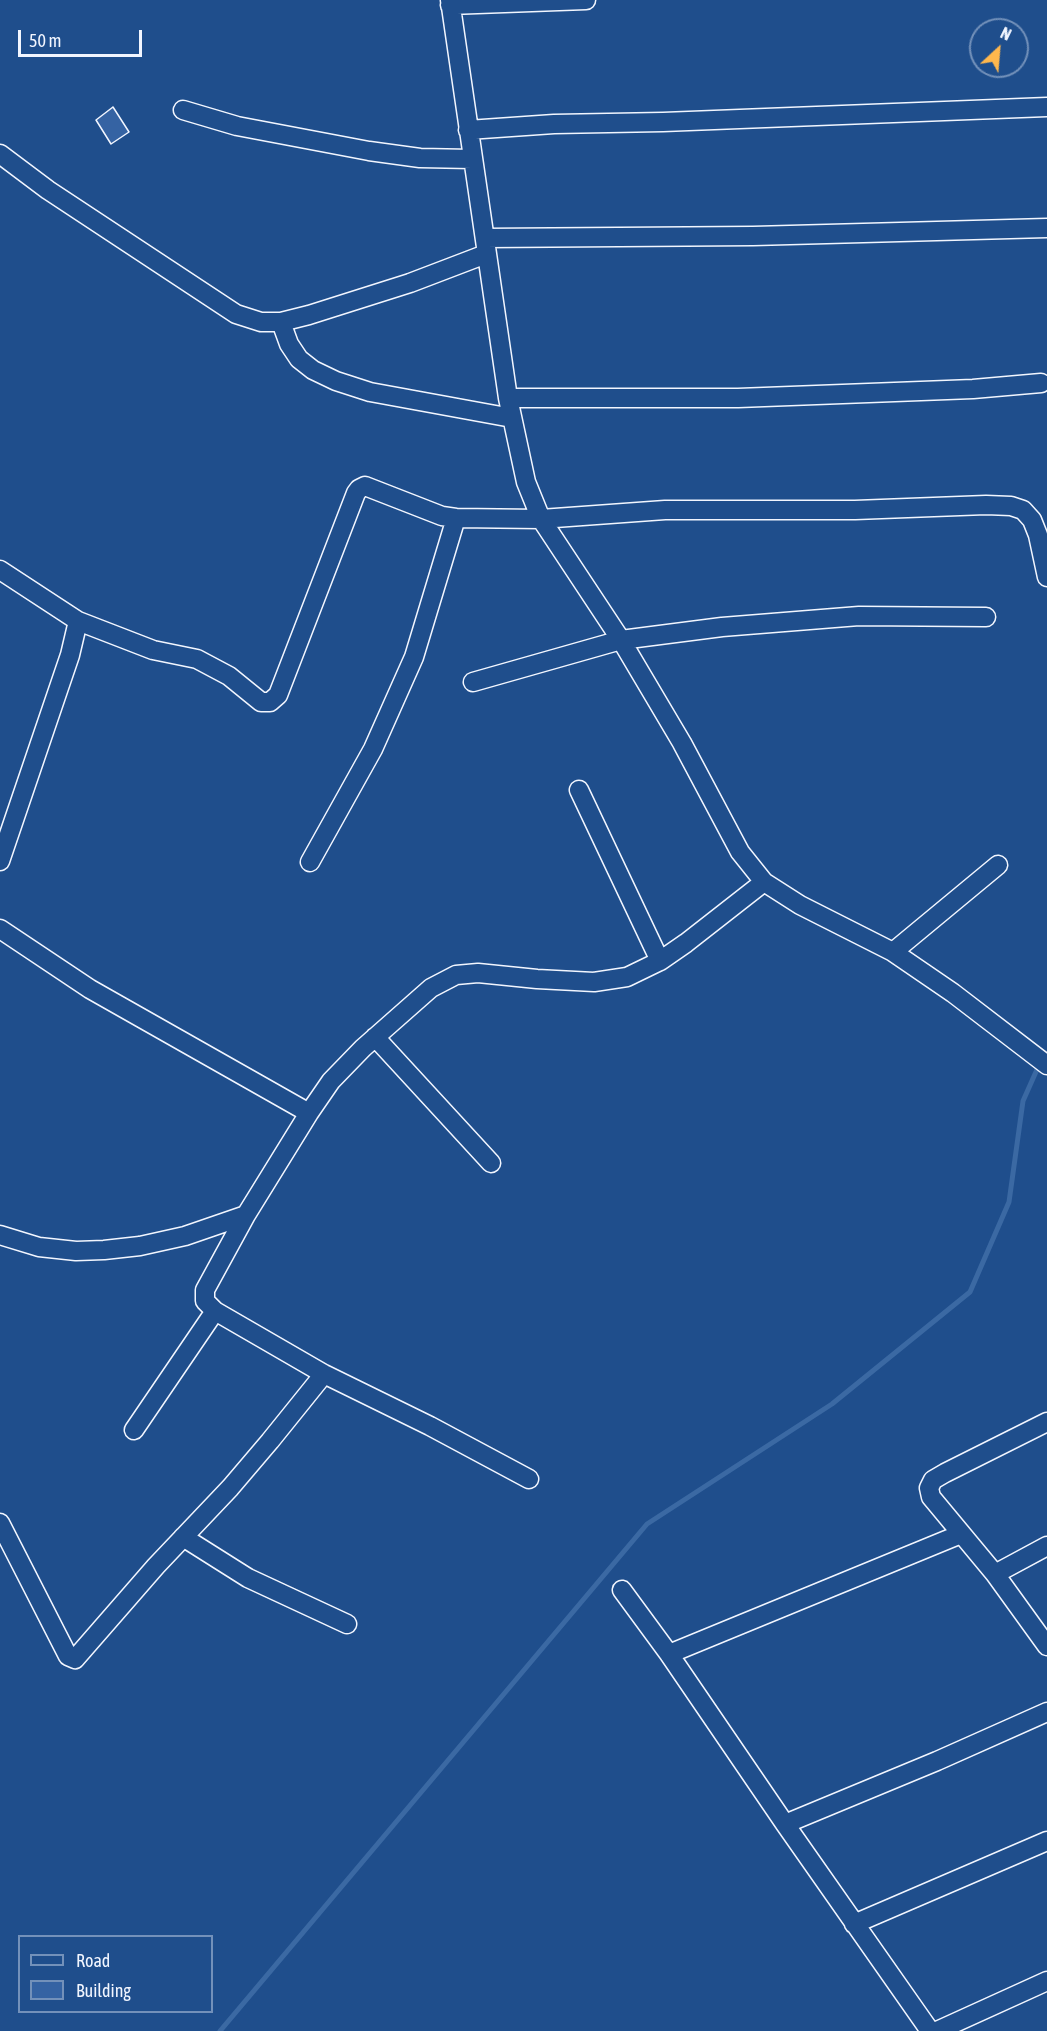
<!DOCTYPE html>
<html>
<head>
<meta charset="utf-8">
<style>
  body { margin:0 }
  #map { position:relative; width:1047px; height:2031px; overflow:hidden; background:#1f4e8c; font-family:"Asap Condensed",sans-serif }
  canvas { display:block }
  .legend { position:absolute; left:18px; top:1935px; width:195px; height:78px; box-sizing:border-box; background:#1f4e8c; border:2px solid #7391ba; margin:0; padding:8px 10px; list-style:none; font-size:18px; color:#f2f6ff }
  .legend li { display:flex; align-items:center; gap:12px; height:30px }
  .legend b { width:30px; border:2px solid #7391ba }
  .north { position:absolute; left:969px; top:18px; width:60px; height:60px; box-sizing:border-box; background:#1f4e8c; border:2px solid #7391ba; border-radius:50%; rotate:26deg; font-size:16px; font-weight:700; line-height:24px; text-align:center; color:#f2f6ff }
  .north::after { content:''; display:block; margin:auto; width:21px; height:27px; background:#ffb74d; clip-path:polygon(50% 0,100% 100%,50% 72%,0 100%) }
  .scale { position:absolute; left:18px; top:30px; width:124px; height:27px; box-sizing:border-box; border:3px solid #f2f6ff; border-top:0; padding-left:8px; font-size:18px; line-height:21px; white-space:nowrap; color:#f2f6ff; -webkit-text-stroke:4px #1f4e8c; paint-order:stroke }
</style>
</head>
<body>
<div id="map">
<canvas width="1047" height="2031"></canvas>
<ul class="legend">
<li><b style="height:8px;background:#1f4e8c"></b>Road</li>
<li><b style="height:16px;background:#3563a3"></b>Building</li>
</ul>
<div class="north">N</div>
<div class="scale">50 m</div>
</div>
<script>
const ctx = document.querySelector('canvas').getContext('2d');
ctx.lineJoin = 'round';
function toPath(rows) {
  const path = new Path2D();
  for (const r of rows) {
    path.moveTo(r[0], r[1]);
    for (let i = 2; i < r.length; i += 2) path.lineTo(r[i], r[i + 1]);
  }
  return path;
}
function strokePath(path, color, width, dash) {
  ctx.strokeStyle = color;
  ctx.lineWidth = width;
  ctx.lineCap = dash ? 'butt' : 'round';
  ctx.setLineDash(dash || []);
  ctx.stroke(path);
}
function fillPath(path, color) {
  ctx.fillStyle = color;
  ctx.fill(path, 'evenodd');
}
strokePath(toPath([
  [220,2031,647,1524,832,1404,970,1292,1009,1202,1023,1101,1039,1065]
]), '#3b69a3', 5);
const building = toPath([
  [113,107,129,132,111,144,96,120,113,107]
]);
fillPath(building, '#3563a3');
strokePath(building, '#f2f6ff', 1.5);
const minor = toPath([
  [450,0,508,398,526,482,541,519,621,640,682,743,740,852,764,882,800,905,893,952,953,993,1047,1065],
  [450,5,586,0],
  [183,110,237,126,369,151,420,158,472,159],
  [468,130,554,124,663,122,1047,107],
  [0,154,48,190,236,314,261,322,281,322,309,315,410,283,486,254],
  [485,238,753,236,1047,228],
  [281,322,289,344,299,359,313,370,336,381,370,392,512,418],
  [508,398,738,398,973,389,1041,383],
  [0,570,78,621,70,655,0,861],
  [78,621,153,650,197,659,229,676,261,702,270,702,278,695,356,493,359,489,365,486,442,516,456,518,541,519,665,510,855,510,986,505,1011,506,1023,510,1032,520,1038,535,1047,577],
  [473,682,621,640,722,627,859,616,986,617],
  [579,790,660,961],
  [310,862,373,749,414,657,456,518],
  [0,929,90,989,309,1113],
  [893,952,998,865],
  [375,1037,491,1163],
  [0,1235,39,1247,76,1251,104,1250,140,1246,185,1236,246,1215],
  [1047,1422,945,1473,933,1480,929,1488,931,1497,995,1574,1047,1646],
  [134,1430,215,1311],
  [529,1479,430,1426,324,1374,215,1311,205,1301,205,1290,246,1215,309,1113,331,1081,363,1048,431,988,456,975,478,973,537,979,594,982,627,977,660,961,686,943,764,882],
  [0,1523,68,1656,75,1659,156,1566,230,1488,270,1441,324,1374],
  [183,1537,248,1578,347,1624],
  [995,1574,1047,1546],
  [622,1590,669,1654,785,1824,930,2031],
  [669,1654,961,1534],
  [785,1824,937,1761,1047,1712],
  [854,1924,1047,1841],
  [937,2031,1047,1981]
]);
strokePath(minor, '#f2f6ff', 21);
strokePath(minor, '#1f4e8c', 18);
</script>
</body>
</html>
